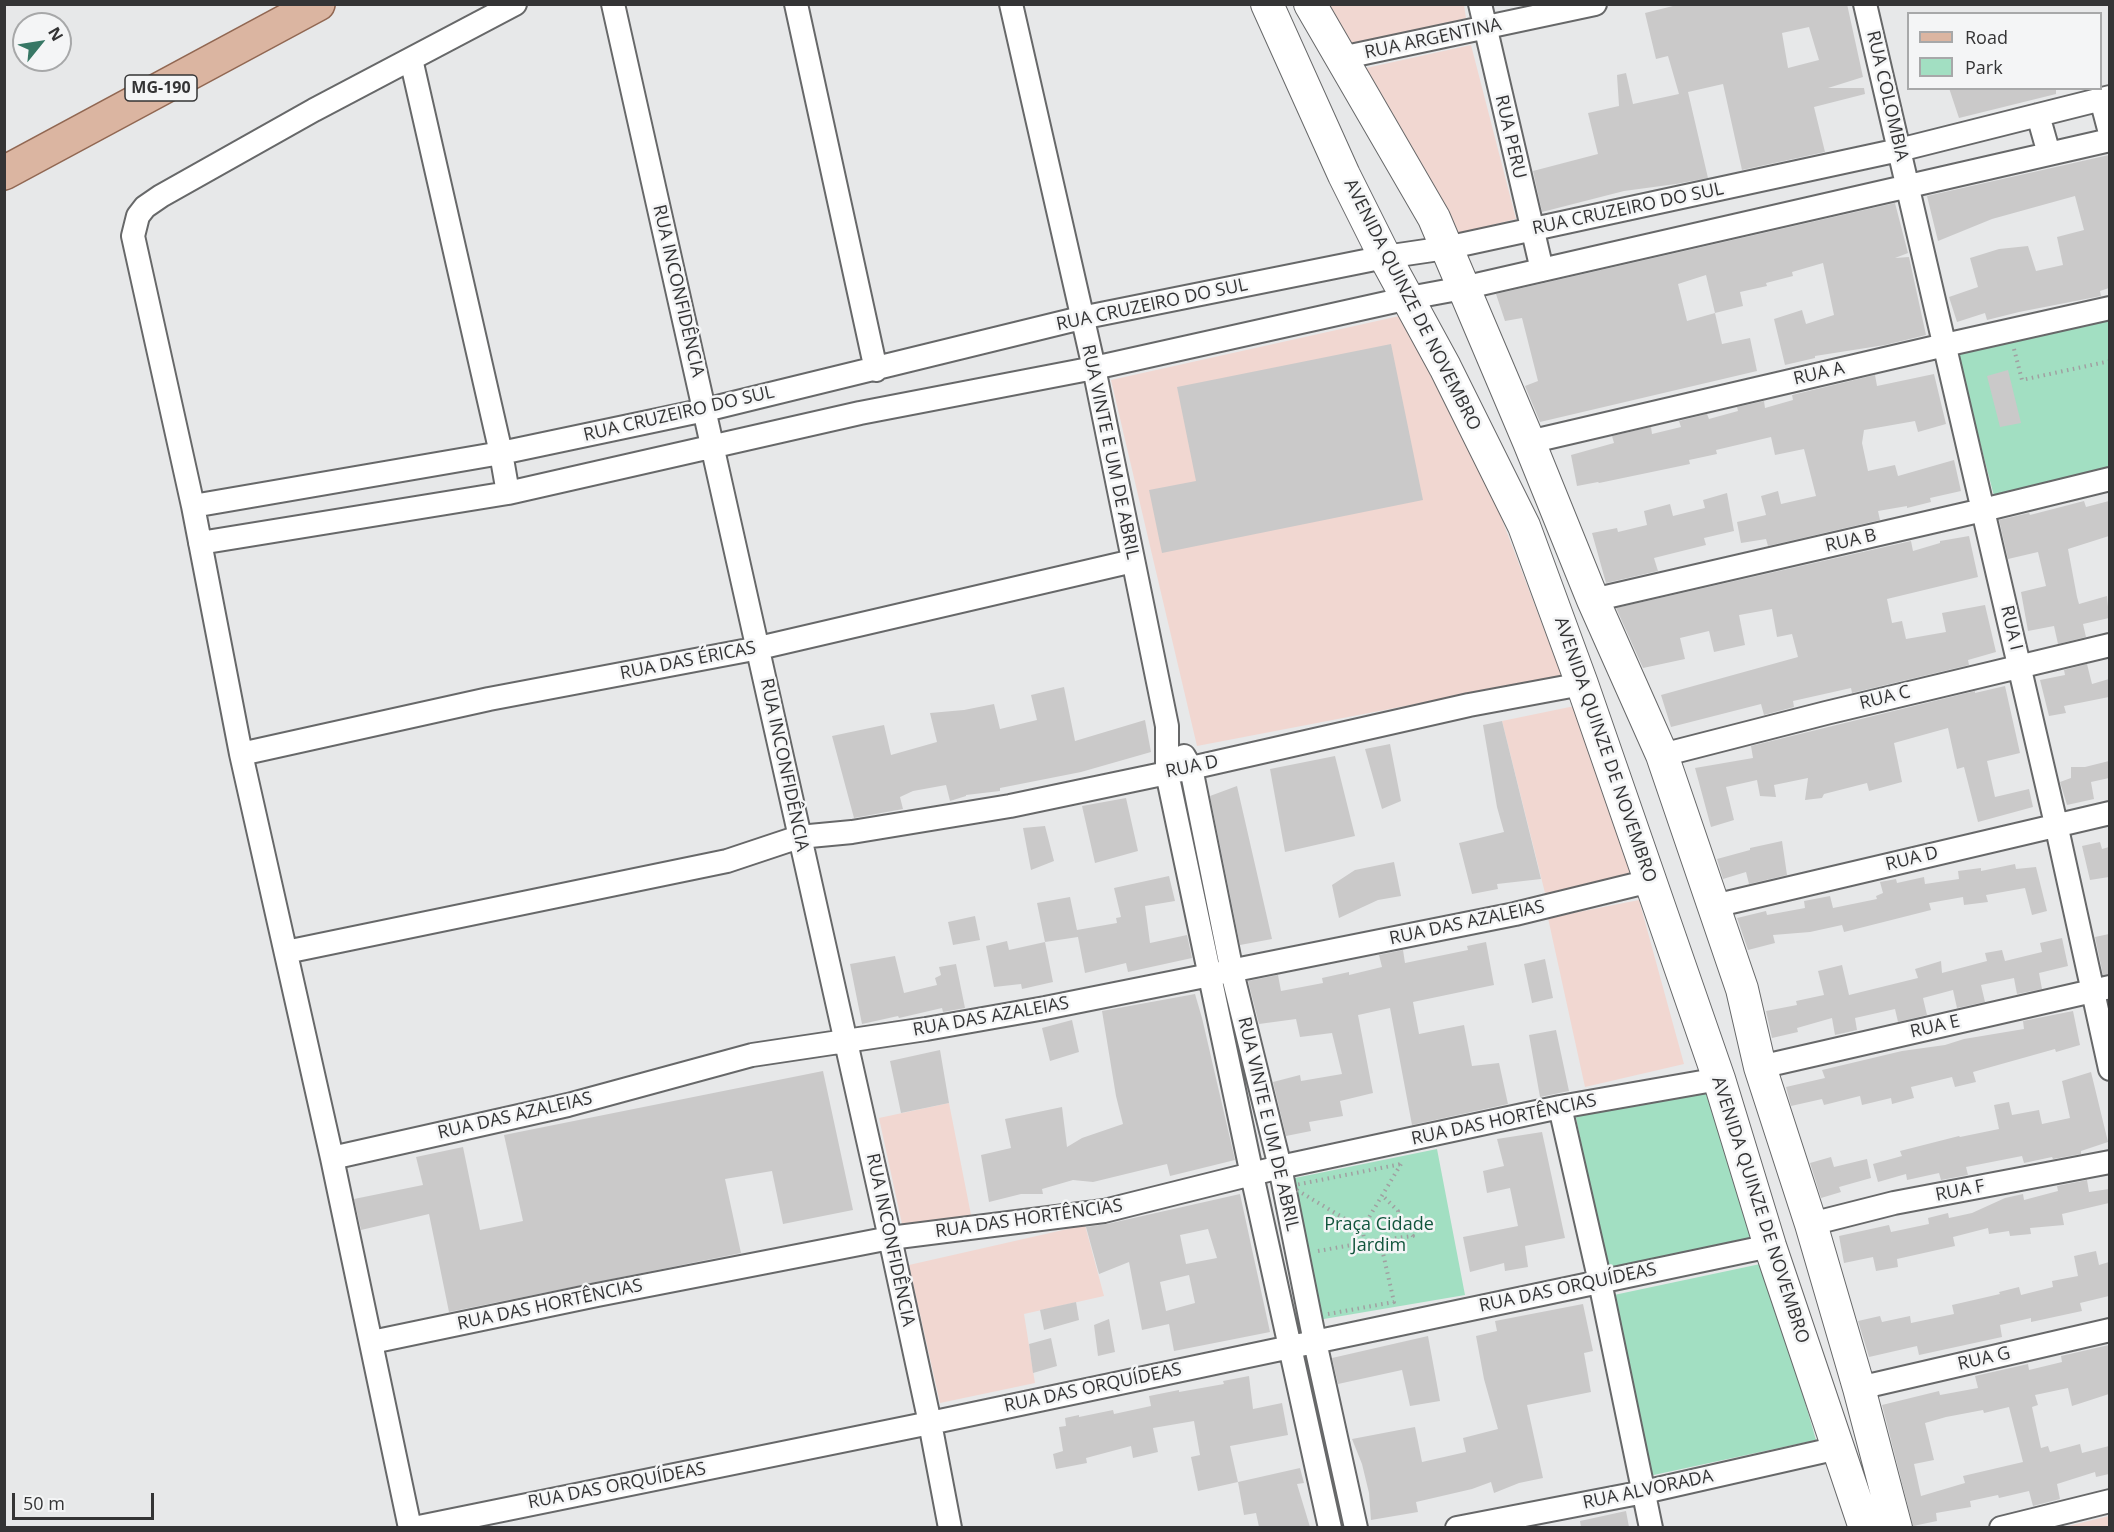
<!DOCTYPE html>
<html>
<head>
<meta charset="utf-8">
<style>
  body { margin:0 }
  #map { position:relative; width:2114px; height:1532px; overflow:hidden; background:#e7e8e9; font-family:"Open Sans",sans-serif }
  canvas { display:block }
  .frame { position:absolute; inset:0; border:6px solid #343435; pointer-events:none }
  .legend { position:absolute; left:1907px; top:12px; width:195px; height:78px; box-sizing:border-box; background:#f4f5f6; border:2px solid #a7a8a9; margin:0; padding:8px 10px; list-style:none; font-size:18px; color:#343435 }
  .legend li { display:flex; align-items:center; gap:12px; height:30px }
  .legend b { width:30px; border:2px solid #a7a8a9 }
  .north { position:absolute; left:12px; top:12px; width:60px; height:60px; box-sizing:border-box; background:#f4f5f6; border:2px solid #a7a8a9; border-radius:50%; rotate:60deg; font-size:16px; font-weight:700; line-height:24px; text-align:center; color:#343435 }
  .north::after { content:''; display:block; margin:auto; width:21px; height:27px; background:#377765; clip-path:polygon(50% 0,100% 100%,50% 72%,0 100%) }
  .scale { position:absolute; left:12px; top:1493px; width:142px; height:27px; box-sizing:border-box; border:3px solid #343435; border-top:0; padding-left:8px; font-size:18px; line-height:21px; white-space:nowrap; color:#343435; -webkit-text-stroke:4px #f4f5f6; paint-order:stroke }
</style>
</head>
<body>
<div id="map">
<canvas width="2114" height="1532"></canvas>
<div class="frame"></div>
<ul class="legend">
<li><b style="height:8px;background:#dbb5a1"></b>Road</li>
<li><b style="height:16px;background:#a2dfc2"></b>Park</li>
</ul>
<div class="north">N</div>
<div class="scale">50 m</div>
</div>
<script>
const ctx = document.querySelector('canvas').getContext('2d');
ctx.lineJoin = 'round';
function fillPath(path, color) {
  ctx.fillStyle = color;
  ctx.fill(path, 'evenodd');
}
function toPath(rows) {
  const path = new Path2D();
  for (const r of rows) {
    path.moveTo(r[0], r[1]);
    for (let i = 2; i < r.length; i += 2) path.lineTo(r[i], r[i + 1]);
  }
  return path;
}
function strokePath(path, color, width, dash) {
  ctx.strokeStyle = color;
  ctx.lineWidth = width;
  ctx.lineCap = dash ? 'butt' : 'round';
  ctx.setLineDash(dash || []);
  ctx.stroke(path);
}
function drawText(font, color, halo, rows, align = 'center') {
  ctx.font = font + ' "Open Sans",sans-serif';
  ctx.lineWidth = 5;
  ctx.setLineDash([]);
  ctx.textBaseline = 'middle';
  ctx.strokeStyle = halo;
  ctx.fillStyle = color;
  for (const [text, x, y, turn = 0] of rows) {
    ctx.save();
    ctx.translate(x, y);
    ctx.rotate((+turn || 0) * Math.PI / 180);
    ctx.textAlign = isNaN(turn) ? turn : align;
    if (halo) ctx.strokeText(text, 0, 0);
    ctx.fillText(text, 0, 0);
    ctx.restore();
  }
}
fillPath(toPath([
  [1324,5,1464,5,1466,18,1354,46,1337,30],
  [1471,45,1516,219,1453,235,1366,68],
  [1404,315,1491,491,1562,676,1197,746,1111,380],
  [1589,703,1642,873,1545,893,1502,721],
  [1639,900,1684,1064,1585,1087,1548,918],
  [949,1103,971,1215,902,1224,879,1118],
  [1085,1225,1104,1296,1024,1314,1035,1383,940,1403,909,1265],
  [2109,1516,2109,1527,2064,1527]
]), '#f1d7d1');
fillPath(toPath([
  [2109,318,2109,468,1994,496,1956,350],
  [1711,1091,1756,1239,1607,1274,1575,1113],
  [1437,1149,1465,1295,1318,1320,1285,1180],
  [1765,1263,1816,1440,1649,1476,1614,1295]
]), '#a2dfc2');
fillPath(toPath([
  [1681,4,1847,4,1863,77,1828,88,1864,88,1865,94,1814,107,1825,152,1742,170,1723,84,1688,92,1708,178,1676,184,1624,191,1542,212,1533,171,1598,154,1588,113,1619,106,1617,75,1626,73,1633,104,1679,94,1668,56,1656,59,1645,13],
  [1809,27,1819,60,1788,68,1782,33],
  [1949,88,2056,88,2056,94,1959,118],
  [2109,155,2109,288,2100,291,2101,296,2019,312,1987,320,1985,313,1957,322,1949,297,1978,287,1970,258,1999,249,2028,246,2036,271,2063,265,2057,237,2084,230,2075,196,1992,219,1938,241,1927,196],
  [1895,203,1908,253,1895,258,1909,257,1926,335,1885,345,1815,356,1815,358,1785,365,1774,319,1802,310,1806,324,1834,315,1823,263,1792,272,1793,276,1766,283,1767,286,1740,292,1743,306,1715,313,1722,344,1750,338,1757,371,1540,422,1525,386,1538,381,1522,318,1505,321,1496,294],
  [1706,275,1715,313,1687,321,1678,284],
  [1391,344,1423,500,1162,553,1149,490,1196,481,1177,387],
  [2008,370,2021,423,2000,427,1987,376],
  [1934,374,1946,424,1918,432,1915,421,1864,430,1862,443,1868,471,1895,465,1898,476,1954,460,1961,491,1930,498,1931,502,1907,508,1907,506,1878,511,1880,520,1768,546,1766,539,1741,543,1737,522,1766,515,1761,496,1778,491,1781,504,1816,496,1804,449,1775,455,1771,437,1716,450,1717,454,1689,460,1690,464,1599,483,1598,482,1577,486,1571,455,1614,443,1612,436,1651,427,1652,434,1681,427,1679,421,1707,414,1709,419,1738,411,1737,407,1764,401,1765,408,1793,400,1792,395,1875,375,1877,386],
  [1727,493,1734,531,1704,538,1706,545,1654,558,1658,571,1606,583,1592,533,1617,528,1618,532,1647,525,1644,511,1670,504,1673,516,1705,508,1703,500],
  [2084,501,2086,507,2109,501,2109,536,2068,549,2077,597,2079,604,2107,596,2109,618,2083,624,2086,637,2058,644,2054,626,2028,631,2021,592,2046,586,2038,552,2008,559,1999,520,2029,513,2030,515],
  [1969,536,1978,577,1887,599,1892,623,1902,621,1906,639,1946,632,1942,613,1985,605,1996,652,1968,660,1969,665,1852,693,1851,688,1793,701,1794,707,1764,715,1761,704,1671,727,1661,695,1798,657,1792,634,1777,637,1772,609,1739,615,1745,645,1714,652,1709,631,1680,638,1685,659,1643,668,1616,608,1911,541,1913,551,1940,543,1940,541],
  [2087,664,2092,684,2109,679,2109,697,2064,706,2066,713,2049,716,2040,680,2065,675,2064,670],
  [2005,686,2020,753,1987,761,1995,797,2029,789,2033,807,1978,822,1964,767,1957,769,1948,728,1894,743,1902,782,1869,791,1867,783,1824,794,1822,798,1805,800,1808,778,1774,785,1776,797,1760,796,1757,780,1726,787,1734,820,1711,827,1695,768,1753,758,1751,746,1975,691,1975,693],
  [1064,687,1075,741,1145,720,1151,752,1081,772,1000,788,1000,791,966,795,966,796,950,801,946,785,913,791,900,797,903,809,854,818,832,736,884,725,891,755,937,742,930,713,964,710,994,704,1000,729,1037,720,1031,695],
  [1502,721,1541,879,1497,884,1498,889,1472,894,1459,843,1504,832,1497,807,1483,725],
  [1390,744,1401,801,1382,809,1365,749],
  [1335,756,1355,836,1285,852,1270,769],
  [2109,761,2109,778,2091,782,2094,799,2067,805,2060,782,2071,778,2071,767,2085,767],
  [1237,786,1272,939,1240,945,1210,796],
  [1126,798,1138,851,1095,863,1082,806],
  [1045,826,1054,861,1031,870,1023,828],
  [1782,841,1787,875,1749,884,1746,872,1723,879,1717,859,1750,850,1750,848],
  [2100,842,2102,849,2109,847,2109,877,2090,880,2082,846],
  [1394,862,1401,896,1378,900,1339,918,1332,885,1355,870],
  [2015,864,2016,869,2036,867,2047,911,2032,915,2025,888,1986,895,1988,902,1964,905,1963,897,1929,903,1931,910,1844,932,1842,925,1810,932,1773,935,1775,943,1748,950,1737,918,1766,911,1767,915,1805,908,1804,901,1830,896,1833,908,1877,899,1876,896,1883,893,1880,882,1896,879,1897,883,1924,877,1925,884,1959,879,1958,871,1981,868,1981,871],
  [1169,876,1175,901,1145,906,1150,943,1187,935,1192,958,1128,972,1126,963,1085,973,1078,937,1045,942,1037,903,1070,897,1077,930,1117,923,1116,918,1121,917,1114,888],
  [975,916,980,940,953,945,948,922],
  [2109,934,2109,974,2103,975,2095,937],
  [2062,938,2068,966,2039,973,2042,989,2017,994,2014,978,1981,985,1985,1002,1957,1008,1953,990,1923,998,1927,1015,1898,1022,1895,1009,1855,1018,1857,1030,1835,1035,1832,1018,1797,1028,1798,1032,1772,1038,1766,1011,1797,1005,1796,1001,1824,995,1818,971,1842,965,1849,995,1918,978,1915,969,1941,961,1942,973,1987,961,1985,953,2002,950,2005,961,2042,952,2040,943],
  [1007,941,1009,950,1045,942,1053,982,1022,989,1021,984,994,987,986,946],
  [1486,942,1494,985,1413,1002,1419,1034,1464,1025,1472,1066,1499,1063,1508,1104,1412,1125,1390,1008,1358,1015,1373,1093,1340,1101,1343,1116,1309,1122,1311,1131,1286,1136,1273,1082,1300,1075,1301,1081,1342,1074,1332,1033,1300,1037,1296,1019,1259,1024,1248,981,1278,975,1281,991,1323,983,1322,978,1349,972,1349,975,1382,967,1379,955,1403,950,1405,963,1468,950,1467,946],
  [895,956,904,993,937,985,935,978,941,975,939,967,956,964,965,1008,943,1012,942,1008,899,1018,898,1016,862,1024,850,964],
  [1545,959,1553,998,1532,1003,1524,964],
  [1195,994,1202,1018,1235,1160,1170,1176,1167,1164,1093,1182,1073,1180,1042,1189,1043,1194,1021,1194,989,1202,981,1155,1011,1148,1005,1119,1062,1107,1067,1147,1082,1138,1123,1124,1116,1096,1102,1011],
  [2073,1011,2080,1045,2056,1052,2055,1049,1973,1072,1976,1082,1955,1087,1952,1077,1911,1087,1914,1098,1892,1104,1891,1098,1862,1105,1860,1096,1824,1105,1822,1099,1791,1106,1786,1087,1825,1078,1822,1070,1902,1051,1945,1045,1964,1039,2024,1029,2023,1021],
  [1072,1020,1079,1052,1050,1061,1042,1028],
  [1556,1030,1569,1091,1540,1097,1529,1035],
  [940,1050,949,1103,901,1113,890,1061],
  [823,1071,853,1210,783,1224,772,1171,725,1179,741,1253,449,1312,429,1214,361,1230,354,1199,423,1185,416,1157,463,1147,480,1230,523,1221,504,1135],
  [2091,1072,2108,1142,2081,1151,2081,1154,2053,1159,2052,1157,2024,1163,2022,1156,1966,1167,1968,1175,1941,1180,1939,1173,1907,1180,1906,1174,1878,1182,1873,1164,1902,1156,1900,1151,1959,1136,1960,1137,1999,1129,1994,1105,2009,1102,2012,1115,2039,1110,2042,1124,2070,1118,2062,1081],
  [1542,1132,1565,1238,1525,1246,1528,1267,1505,1271,1504,1263,1470,1272,1463,1237,1518,1226,1510,1188,1487,1193,1483,1171,1504,1166,1497,1139],
  [1831,1157,1834,1167,1867,1159,1871,1178,1839,1187,1841,1192,1821,1198,1810,1163],
  [2087,1180,2089,1192,2109,1189,2109,1203,2062,1214,2064,1225,2030,1228,2031,1234,2010,1236,2009,1231,1989,1234,1988,1228,1953,1237,1955,1246,1897,1259,1898,1267,1876,1271,1873,1257,1844,1263,1839,1236,1889,1225,1891,1232,1929,1224,1928,1218,1948,1213,1949,1218,1972,1213,2005,1198,2023,1194,2024,1200,2058,1191,2057,1186],
  [1240,1194,1270,1332,1174,1351,1169,1324,1142,1330,1129,1262,1099,1274,1086,1227,1107,1224],
  [1208,1229,1217,1258,1186,1264,1180,1235],
  [1189,1275,1195,1303,1166,1311,1160,1282],
  [2096,1251,2099,1265,2109,1262,2109,1296,2080,1303,2082,1311,2031,1322,2031,1318,2000,1325,2002,1337,1919,1355,1917,1346,1869,1357,1858,1321,1880,1316,1882,1322,1910,1316,1911,1323,1954,1314,1952,1305,2000,1294,1999,1292,2019,1287,2021,1295,2053,1287,2052,1281,2078,1276,2074,1256],
  [1076,1302,1079,1320,1044,1330,1040,1310],
  [1583,1304,1593,1351,1584,1353,1591,1392,1527,1405,1543,1478,1519,1483,1494,1493,1491,1482,1472,1489,1416,1502,1418,1512,1371,1520,1369,1493,1362,1464,1352,1439,1415,1427,1422,1462,1466,1452,1463,1438,1498,1429,1484,1379,1476,1336,1497,1331,1495,1321],
  [1109,1319,1115,1352,1098,1356,1094,1325],
  [1428,1336,1440,1401,1410,1406,1402,1370,1338,1384,1332,1358],
  [1051,1338,1057,1366,1033,1373,1029,1344],
  [2109,1345,2109,1394,2072,1406,2068,1388,2035,1395,2038,1405,2032,1407,2041,1448,2048,1446,2050,1452,2080,1444,2082,1453,2109,1446,2109,1474,2096,1477,2095,1472,2057,1484,2060,1499,2033,1506,2029,1491,1999,1498,1998,1495,1970,1501,1971,1507,1936,1513,1937,1521,1913,1526,1882,1405,1939,1391,1940,1395,1978,1388,1975,1376,2028,1364,2029,1370,2062,1362,2061,1356],
  [2009,1407,2023,1462,1963,1476,1965,1483,1921,1496,1914,1464,1934,1460,1925,1423,1946,1417,1983,1410,1984,1413],
  [1249,1376,1253,1409,1282,1403,1288,1435,1230,1446,1238,1482,1198,1491,1191,1457,1200,1455,1194,1421,1153,1428,1158,1452,1133,1458,1131,1446,1086,1458,1087,1463,1056,1469,1053,1454,1063,1451,1059,1427,1066,1426,1065,1418,1079,1415,1079,1417,1113,1410,1114,1414,1151,1406,1149,1396,1179,1390,1179,1392,1224,1384,1223,1381],
  [1300,1468,1304,1483,1297,1484,1310,1527,1259,1527,1256,1513,1244,1515,1238,1482],
  [1626,1511,1629,1527,1581,1527,1580,1521]
]), '#cac9c9');
const minor = toPath([
  [613,4,890,1238,930,1423,950,1528],
  [796,4,876,370],
  [1011,4,1094,368,1167,726,1167,773,1252,1175,1330,1528],
  [1480,4,1542,270],
  [1865,4,2056,824,2110,1069],
  [1341,58,1595,4],
  [411,59,501,453,508,493],
  [2101,99,2110,133],
  [2038,115,2049,154],
  [1529,442,1945,345,2110,308],
  [193,506,501,453,705,410,1081,318,1385,257,1446,248,1899,150,2110,97],
  [200,543,508,493,860,413,1094,368,1409,298,1463,288,2110,140],
  [1593,600,1983,510,2110,479],
  [241,754,489,699,759,648,1133,561],
  [1662,755,1826,713,2110,645],
  [1184,756,1191,768,1232,972,1280,1167,1315,1342,1356,1528],
  [1714,906,2110,813],
  [286,952,727,861,799,837,852,832,1010,806,1191,768,1469,705,1582,684],
  [1760,1067,2110,987],
  [1560,1107,1600,1282,1651,1528],
  [332,1158,568,1105,752,1055,926,1029,1045,1008,1515,914,1650,881],
  [1811,1224,1894,1203,2110,1162],
  [372,1342,597,1295,890,1238,1104,1211,1280,1167,1560,1107,1719,1079],
  [1859,1388,2110,1330],
  [410,1528,332,1158,241,754,193,506,133,236,138,216,145,207,161,196,314,110,515,4],
  [414,1528,930,1423,1770,1246],
  [1457,1528,1644,1492,1838,1448],
  [2001,1528,2110,1501]
]);
const secondary = toPath([
  [1267,4,1344,175,1385,257,1445,367,1524,526,1582,684,1719,1079,1770,1246,1865,1528],
  [1310,4,1434,218,1529,442,1593,600,1662,755,1742,989,1760,1067,1811,1224,1859,1388,1896,1528]
]);
const primary = toPath([
  [4,173,318,4]
]);
strokePath(minor, '#676869', 26);
strokePath(secondary, '#676869', 34);
strokePath(primary, '#916752', 36);
strokePath(toPath([
  [2014,349,2022,380,2110,361],
  [1401,1164,1362,1229,1290,1186,1401,1164],
  [1362,1229,1365,1242],
  [1318,1251,1380,1240,1413,1236,1397,1215,1398,1211,1382,1195],
  [1328,1314,1394,1302,1380,1240]
]), '#a0a0a1', 4, [1.5, 4.5]);
strokePath(minor, '#fff', 22);
strokePath(secondary, '#fff', 32);
strokePath(primary, '#dbb5a1', 33);
for (const [x, y, w] of [
  [161,88,72]
]) {
  const box = new Path2D();
  box.roundRect(x - w / 2, y - 13, w, 26, 4.5);
  ctx.fillStyle = '#f4f5f6';
  ctx.fill(box);
  strokePath(box, '#343435', 1.5);
}
drawText('bold 16px', '#343435', null, [
  ["MG-190",161,88]
]);
drawText('18px', '#343435', '#f4f5f6', [
  ["RUA ARGENTINA",1433,39,-12],
  ["RUA COLOMBIA",1887,96,77],
  ["RUA PERU",1510,137,77],
  ["RUA CRUZEIRO DO SUL",1628,209,-12],
  ["RUA INCONFIDÊNCIA",678,291,77],
  ["RUA CRUZEIRO DO SUL",1152,305,-12],
  ["AVENIDA QUINZE DE NOVEMBRO",1412,305,63],
  ["RUA A",1819,374,-13],
  ["RUA CRUZEIRO DO SUL",679,414,-13],
  ["RUA VINTE E UM DE ABRIL",1110,452,78],
  ["RUA B",1851,541,-13],
  ["RUA I",2011,628,77],
  ["RUA DAS ÉRICAS",688,661,-11],
  ["RUA C",1885,698,-14],
  ["AVENIDA QUINZE DE NOVEMBRO",1605,750,71],
  ["RUA INCONFIDÊNCIA",784,765,78],
  ["RUA D",1192,767,-12],
  ["RUA D",1912,859,-14],
  ["RUA DAS AZALEIAS",1467,923,-12],
  ["RUA DAS AZALEIAS",991,1017,-10],
  ["RUA E",1935,1027,-13],
  ["RUA DAS AZALEIAS",515,1116,-13],
  ["RUA DAS HORTÊNCIAS",1504,1120,-12],
  ["RUA VINTE E UM DE ABRIL",1268,1124,77],
  ["RUA F",1960,1191,-11],
  ["AVENIDA QUINZE DE NOVEMBRO",1760,1210,72],
  ["RUA DAS HORTÊNCIAS",1029,1219,-8],
  ["RUA INCONFIDÊNCIA",890,1240,78],
  ["RUA DAS ORQUÍDEAS",1568,1288,-12],
  ["RUA DAS HORTÊNCIAS",550,1305,-12],
  ["RUA G",1984,1359,-13],
  ["RUA DAS ORQUÍDEAS",1093,1388,-12],
  ["RUA DAS ORQUÍDEAS",617,1486,-11],
  ["RUA ALVORADA",1648,1490,-12]
]);
drawText('18px', '#11553c', '#f4f5f6', [
  ["Praça Cidade",1379,1225],
  ["Jardim",1379,1246]
]);
</script>
</body>
</html>
